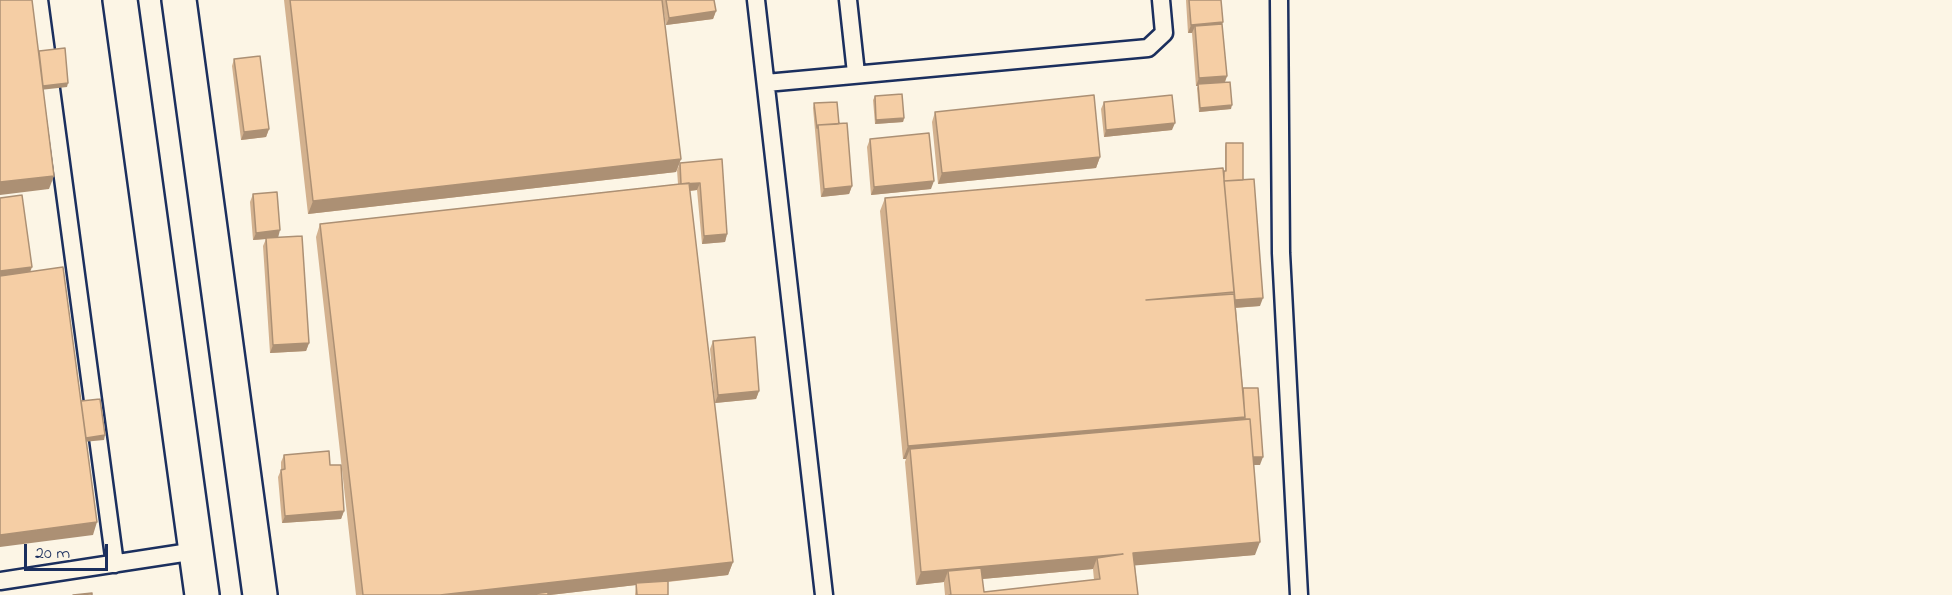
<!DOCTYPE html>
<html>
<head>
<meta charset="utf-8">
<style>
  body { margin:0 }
  #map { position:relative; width:1952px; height:595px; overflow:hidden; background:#fcf5e5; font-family:"Indie Flower",sans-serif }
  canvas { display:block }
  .scale { position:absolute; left:24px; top:544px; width:84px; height:27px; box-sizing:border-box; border:3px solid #1b2f5e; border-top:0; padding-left:8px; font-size:18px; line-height:21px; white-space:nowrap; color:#1b2f5e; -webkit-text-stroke:4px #fcf5e5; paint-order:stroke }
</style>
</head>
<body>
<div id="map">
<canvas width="1952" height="595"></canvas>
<div class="scale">20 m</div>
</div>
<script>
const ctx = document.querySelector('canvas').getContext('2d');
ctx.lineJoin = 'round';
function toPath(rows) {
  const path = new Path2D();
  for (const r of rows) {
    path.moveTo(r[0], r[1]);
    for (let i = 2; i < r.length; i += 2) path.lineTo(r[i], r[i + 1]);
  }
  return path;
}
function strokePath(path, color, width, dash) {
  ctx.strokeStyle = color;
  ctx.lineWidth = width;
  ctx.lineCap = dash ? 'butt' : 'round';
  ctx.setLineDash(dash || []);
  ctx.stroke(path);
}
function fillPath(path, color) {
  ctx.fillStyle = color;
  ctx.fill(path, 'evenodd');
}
const lane = toPath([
  [39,0,115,564],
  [756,0,824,595],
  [848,0,856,73],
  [1279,0,1281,253,1299,595],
  [766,83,1148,48,1164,33,1161,0],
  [0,581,196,551]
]);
const secondary = toPath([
  [120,0,202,595],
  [179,0,260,595]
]);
strokePath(lane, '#1b2f5e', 21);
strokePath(secondary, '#1b2f5e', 38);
strokePath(lane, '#fcf5e5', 16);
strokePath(secondary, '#fcf5e5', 33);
fillPath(toPath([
  [284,0,714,0,716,11,713,19,666,25,662,1,681,159,676,172,308,214],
  [1186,0,1221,0,1222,25,1227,76,1225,82,1231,109,1199,112,1197,88,1198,86,1196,86,1192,33,1188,33],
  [234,59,269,129,266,137,241,140,232,66],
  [875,96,904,118,903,122,875,124,873,100],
  [1104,102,1172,130,1104,137,1101,109],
  [814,103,839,124,852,186,849,194,821,197,813,108],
  [935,112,1100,157,1096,168,938,184,932,122],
  [870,139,931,189,871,195,867,147],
  [1226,143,1243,180,1260,306,1236,308,1243,390,1260,465,1253,465,1255,555,1135,565,1138,595,945,595,944,584,944,582,916,585,905,462,906,459,903,459,880,211,885,198,1225,171,1225,147],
  [1093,569,1094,580,984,592,982,579],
  [722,159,727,234,725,242,702,244,697,190,690,191,733,562,728,575,668,582,668,595,635,595,636,585,550,595,356,595,316,237,320,224,678,184,677,170,680,163],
  [253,194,278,237,309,343,306,351,270,353,263,246,266,239,253,240,250,202],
  [713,341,759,391,756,399,715,403,710,349],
  [284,455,330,465,344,511,341,519,282,523,278,477,281,470,281,462]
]), '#d3b18e');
fillPath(toPath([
  [716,11,713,19,666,25,669,18],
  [1223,22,1220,30,1195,26,1192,33,1188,33,1191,25],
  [1227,76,1224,84,1198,84,1198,86,1196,86,1199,78],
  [68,83,67,87,40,90,41,86],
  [1232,105,1231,109,1199,112,1200,108],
  [904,118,903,122,875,124,876,120],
  [1175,123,1172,130,1104,137,1106,130],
  [269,129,266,137,241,140,244,132],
  [1100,157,1096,168,938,184,942,173],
  [681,159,676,172,308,214,313,201],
  [54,176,49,189,0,195,0,182],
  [934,181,931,189,871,195,874,187],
  [700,183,697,190,678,192,681,184],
  [852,186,849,194,821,197,824,189],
  [280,230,278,238,253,240,256,233],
  [727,234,725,242,702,244,704,236],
  [32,267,28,278,0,281,0,271],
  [1263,298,1260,306,1231,308,1233,300],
  [309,343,306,351,270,353,273,345],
  [759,391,756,399,715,403,718,395],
  [1245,417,1240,430,910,449,906,459,903,459,908,446],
  [105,435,104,440,83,442,85,438],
  [1251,457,1263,457,1260,465,1248,465],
  [344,511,341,519,282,523,285,516],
  [97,522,93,535,0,547,0,535],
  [1260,542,1255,555,1129,566,1133,553],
  [1123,554,1097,558,1093,569,949,582,948,571,944,582,916,585,921,572],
  [733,562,728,575,636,585,636,583,636,585,550,595,440,595]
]), '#ac9074');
const building = toPath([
  [0,0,32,0,54,176,0,182,0,0],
  [290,0,662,0,681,159,313,201,290,0],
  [666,0,714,0,716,11,669,18,666,0],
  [1189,0,1221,0,1223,22,1191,25,1189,0],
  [1222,24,1227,76,1199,78,1195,26,1222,24],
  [65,48,68,83,43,86,39,51,65,48],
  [260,56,269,129,244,132,234,59,260,56],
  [1230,82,1232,105,1200,108,1198,84,1230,82],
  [902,94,904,118,876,120,875,96,902,94],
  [1094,95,1100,157,942,173,935,112,1094,95],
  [1172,95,1175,123,1106,130,1104,102,1172,95],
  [837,102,839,124,818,125,817,128,814,103,837,102],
  [847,123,852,186,824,189,818,125,847,123],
  [929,133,934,181,874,187,870,139,929,133],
  [1226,143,1243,143,1243,180,1224,181,1224,171,1226,171,1226,143],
  [722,159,727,234,704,236,700,183,681,184,680,163,722,159],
  [1223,168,1234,292,1146,300,1234,294,1245,417,908,446,885,198,1223,168],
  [1254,179,1263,298,1235,300,1224,181,1254,179],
  [689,183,733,562,440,595,363,595,320,224,689,183],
  [277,192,280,230,256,233,253,194,277,192],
  [22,195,32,267,0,271,0,198,22,195],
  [302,236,309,343,273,345,266,238,302,236],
  [63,267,97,522,0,535,0,276,63,267],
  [755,337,759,391,718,395,713,341,755,337],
  [1243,388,1258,388,1263,457,1253,457,1250,419,1245,419,1243,388],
  [100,399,105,435,86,438,81,401,100,399],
  [1250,419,1260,542,1133,553,1138,595,949,595,951,595,948,571,981,568,984,592,1100,579,1097,558,1123,554,921,572,910,449,1250,419],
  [329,451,330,465,341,465,344,511,285,516,281,470,285,469,284,455,329,451],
  [668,581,668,595,637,595,636,583,668,581],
  [548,592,548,595,525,595,548,592],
  [92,593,92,595,73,595,92,593]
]);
fillPath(building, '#f5cea5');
strokePath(building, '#ac9074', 1.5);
</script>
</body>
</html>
